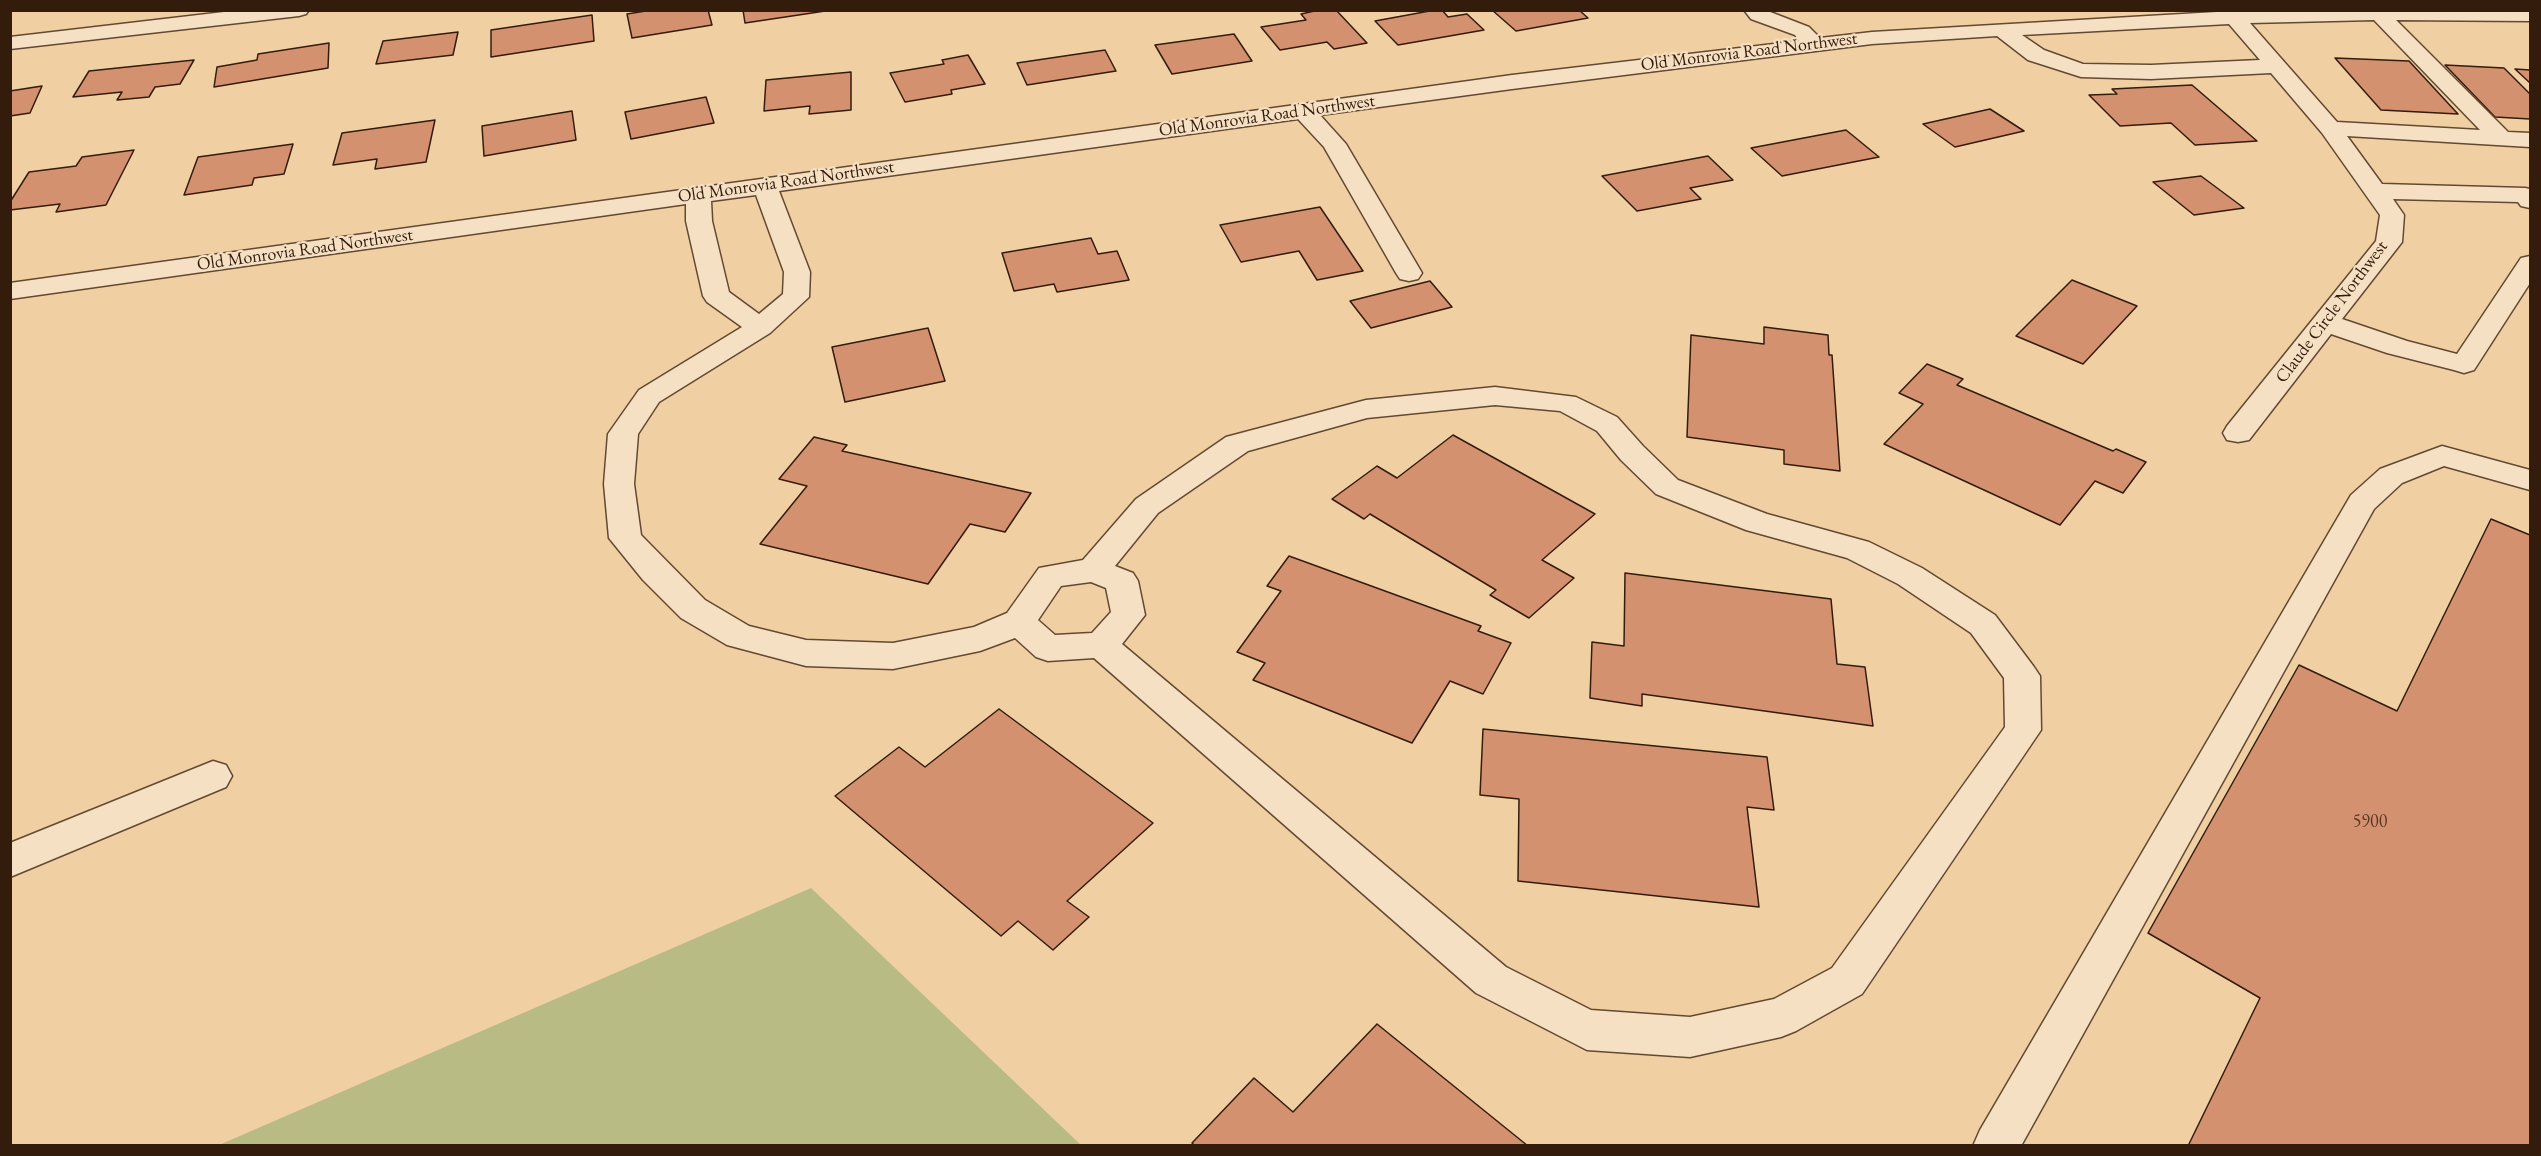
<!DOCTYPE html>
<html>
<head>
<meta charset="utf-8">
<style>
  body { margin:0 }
  #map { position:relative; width:2541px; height:1156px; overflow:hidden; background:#f0d0a3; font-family:"EB Garamond",serif }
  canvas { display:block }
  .frame { position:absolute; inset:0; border:12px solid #341c0c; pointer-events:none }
</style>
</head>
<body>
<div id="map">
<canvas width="2541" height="1156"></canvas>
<div class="frame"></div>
</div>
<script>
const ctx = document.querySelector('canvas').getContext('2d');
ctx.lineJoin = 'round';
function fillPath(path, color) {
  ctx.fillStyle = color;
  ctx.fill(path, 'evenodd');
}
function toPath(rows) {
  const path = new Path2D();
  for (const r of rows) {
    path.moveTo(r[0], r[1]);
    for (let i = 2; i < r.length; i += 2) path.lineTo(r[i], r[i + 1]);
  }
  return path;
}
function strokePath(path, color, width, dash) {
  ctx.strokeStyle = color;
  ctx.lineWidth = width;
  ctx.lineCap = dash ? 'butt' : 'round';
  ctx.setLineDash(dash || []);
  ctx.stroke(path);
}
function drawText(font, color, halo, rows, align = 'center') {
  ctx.font = font + ' "EB Garamond",serif';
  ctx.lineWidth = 4.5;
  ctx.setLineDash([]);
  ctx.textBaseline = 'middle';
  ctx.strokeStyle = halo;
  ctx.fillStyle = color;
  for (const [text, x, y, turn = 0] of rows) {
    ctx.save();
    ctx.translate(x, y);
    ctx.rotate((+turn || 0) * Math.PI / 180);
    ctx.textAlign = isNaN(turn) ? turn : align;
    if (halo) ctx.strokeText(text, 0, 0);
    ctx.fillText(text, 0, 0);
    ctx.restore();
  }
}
fillPath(toPath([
  [811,888,1081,1145,219,1145]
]), '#b9bb85');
const building = toPath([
  [652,10,708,10,712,25,632,38,627,14,652,10],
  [743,10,832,10,745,23,743,10],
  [1319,10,1336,10,1367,43,1334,49,1327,42,1280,50,1261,27,1306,20,1301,14,1319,10],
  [1435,10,1442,10,1448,17,1467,14,1484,30,1398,45,1375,21,1435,10],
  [1492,10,1579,10,1588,18,1516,31,1492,10],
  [592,15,594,41,491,57,491,30,592,15],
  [458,32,453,55,376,64,383,41,458,32],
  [1234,34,1252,61,1172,74,1155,45,1234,34],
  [329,43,328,68,214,87,217,67,257,60,258,54,329,43],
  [1105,50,1116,71,1027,85,1017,63,1105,50],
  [968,55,985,84,951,90,952,94,905,102,890,73,944,64,942,60,968,55],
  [2335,58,2409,61,2458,114,2381,110,2335,58],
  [194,60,180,84,155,87,149,97,117,100,122,92,73,97,89,71,194,60],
  [2445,65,2504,68,2530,94,2530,119,2495,117,2445,65],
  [2515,69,2530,70,2530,83,2515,69],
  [851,72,851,110,809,114,810,106,764,111,766,80,851,72],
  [2192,85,2257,141,2195,145,2171,123,2120,126,2089,95,2117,94,2112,89,2192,85],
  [42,86,30,113,10,116,10,91,42,86],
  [706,97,714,123,631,139,625,112,706,97],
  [1990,109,2024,131,1955,147,1923,124,1990,109],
  [572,111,576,140,484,156,482,126,572,111],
  [435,120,426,162,375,169,377,159,333,165,342,133,435,120],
  [1846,130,1879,157,1782,176,1751,148,1846,130],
  [293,144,284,174,254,178,252,185,184,195,198,157,293,144],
  [134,150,106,205,56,212,60,204,10,210,10,202,29,172,76,166,82,157,134,150],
  [1708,156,1733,180,1690,188,1701,199,1637,211,1602,176,1708,156],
  [2201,176,2244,208,2194,215,2153,182,2201,176],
  [1320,207,1363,271,1317,280,1299,251,1241,262,1220,225,1320,207],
  [1091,238,1098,254,1117,251,1129,280,1057,292,1054,284,1014,291,1002,253,1091,238],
  [2072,280,2137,306,2083,364,2016,336,2072,280],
  [1430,281,1452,307,1371,328,1350,301,1430,281],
  [1764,327,1828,335,1829,355,1832,355,1840,471,1784,464,1784,450,1687,437,1691,335,1764,344,1764,327],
  [928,328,945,381,845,402,832,347,928,328],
  [1927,364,1963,379,1957,385,2113,451,2116,449,2146,462,2123,493,2095,481,2060,525,1884,444,1923,404,1899,393,1927,364],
  [1453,435,1595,514,1542,560,1574,578,1529,618,1490,595,1496,590,1370,514,1364,519,1332,499,1377,466,1397,478,1453,435],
  [814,437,847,445,842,451,1031,493,1005,532,970,524,928,584,760,544,807,486,779,479,814,437],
  [2491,519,2530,535,2530,1146,2188,1146,2260,998,2148,933,2299,665,2397,711,2491,519],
  [1289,556,1481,626,1478,631,1511,643,1483,694,1450,681,1412,743,1253,680,1265,663,1237,652,1281,591,1267,586,1289,556],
  [1625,573,1831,599,1837,664,1865,667,1873,726,1642,694,1642,706,1590,698,1592,642,1624,646,1625,573],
  [999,709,1153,823,1067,901,1089,917,1053,950,1018,921,1001,936,835,796,899,747,925,767,999,709],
  [1483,729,1767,757,1774,810,1747,807,1759,907,1518,881,1519,799,1480,795,1483,729],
  [1377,1024,1528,1146,1195,1146,1192,1143,1254,1078,1293,1112,1377,1024]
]);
fillPath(building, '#d39170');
strokePath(building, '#341c0c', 1.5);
const minor = toPath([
  [241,10,309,10,306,14,299,16,10,49,10,37,241,10],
  [1744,10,1765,10,1809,27,1820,38,1872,32,2234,11,2530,10,2530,21,2396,20,2508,132,2530,133,2530,147,2347,136,2382,184,2525,188,2530,189,2530,208,2521,206,2518,202,2393,199,2404,215,2402,242,2342,319,2407,341,2457,354,2521,258,2530,256,2530,283,2474,370,2464,373,2454,370,2387,353,2331,334,2249,440,2238,442,2227,440,2223,433,2227,426,2376,241,2380,215,2322,133,2271,73,2151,79,2081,77,2028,60,1997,36,1872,44,1512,89,1320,115,1346,144,1422,273,1418,279,1409,281,1400,279,1396,273,1324,147,1298,119,779,191,810,272,809,297,770,333,659,402,638,434,634,484,641,535,705,600,749,626,806,640,893,643,974,627,1007,613,1039,568,1083,560,1136,499,1226,437,1366,400,1495,387,1576,397,1617,417,1643,446,1678,480,1767,514,1869,542,1922,568,1995,615,2034,667,2040,676,2041,730,1862,994,1796,1031,1781,1037,1690,1057,1587,1050,1476,993,1094,658,1048,661,1036,657,1015,638,980,651,893,669,806,666,727,645,681,618,643,580,609,538,604,484,608,434,639,390,742,327,707,302,703,296,686,221,686,204,10,299,10,283,1512,75,1799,41,1795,35,1751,19,1744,10],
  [2374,20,2480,130,2337,122,2250,23,2374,20],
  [2229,24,2260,60,2151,65,2083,64,2044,50,2022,35,2229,24],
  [756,195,784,272,783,294,759,314,729,292,712,221,711,201,756,195],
  [1495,405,1560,411,1597,431,1621,460,1656,494,1746,530,1847,558,1898,584,1971,633,2004,678,2005,727,1832,968,1774,999,1690,1017,1591,1010,1506,967,1122,644,1145,615,1138,581,1133,573,1115,566,1158,513,1248,451,1367,418,1495,405],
  [1091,582,1106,588,1111,612,1092,633,1055,635,1038,620,1061,586,1091,582],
  [2442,446,2530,470,2530,490,2444,466,2402,483,2374,509,2021,1146,1973,1146,1980,1130,2351,495,2380,469,2442,446],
  [213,761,226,765,232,776,226,787,10,877,10,843,213,761]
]);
strokePath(minor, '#634932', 3);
fillPath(minor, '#f5e0c3');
drawText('18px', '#341c0c', '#f5e0c3', [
  ["Old Monrovia Road Northwest",1749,52,-7],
  ["Old Monrovia Road Northwest",1267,116,-8],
  ["Old Monrovia Road Northwest",786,182,-8],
  ["Old Monrovia Road Northwest",305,250,-8],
  ["Claude Circle Northwest",2332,312,-53]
]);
drawText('18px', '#5c3925', null, [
  ["5900",2370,822]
]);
</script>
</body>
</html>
